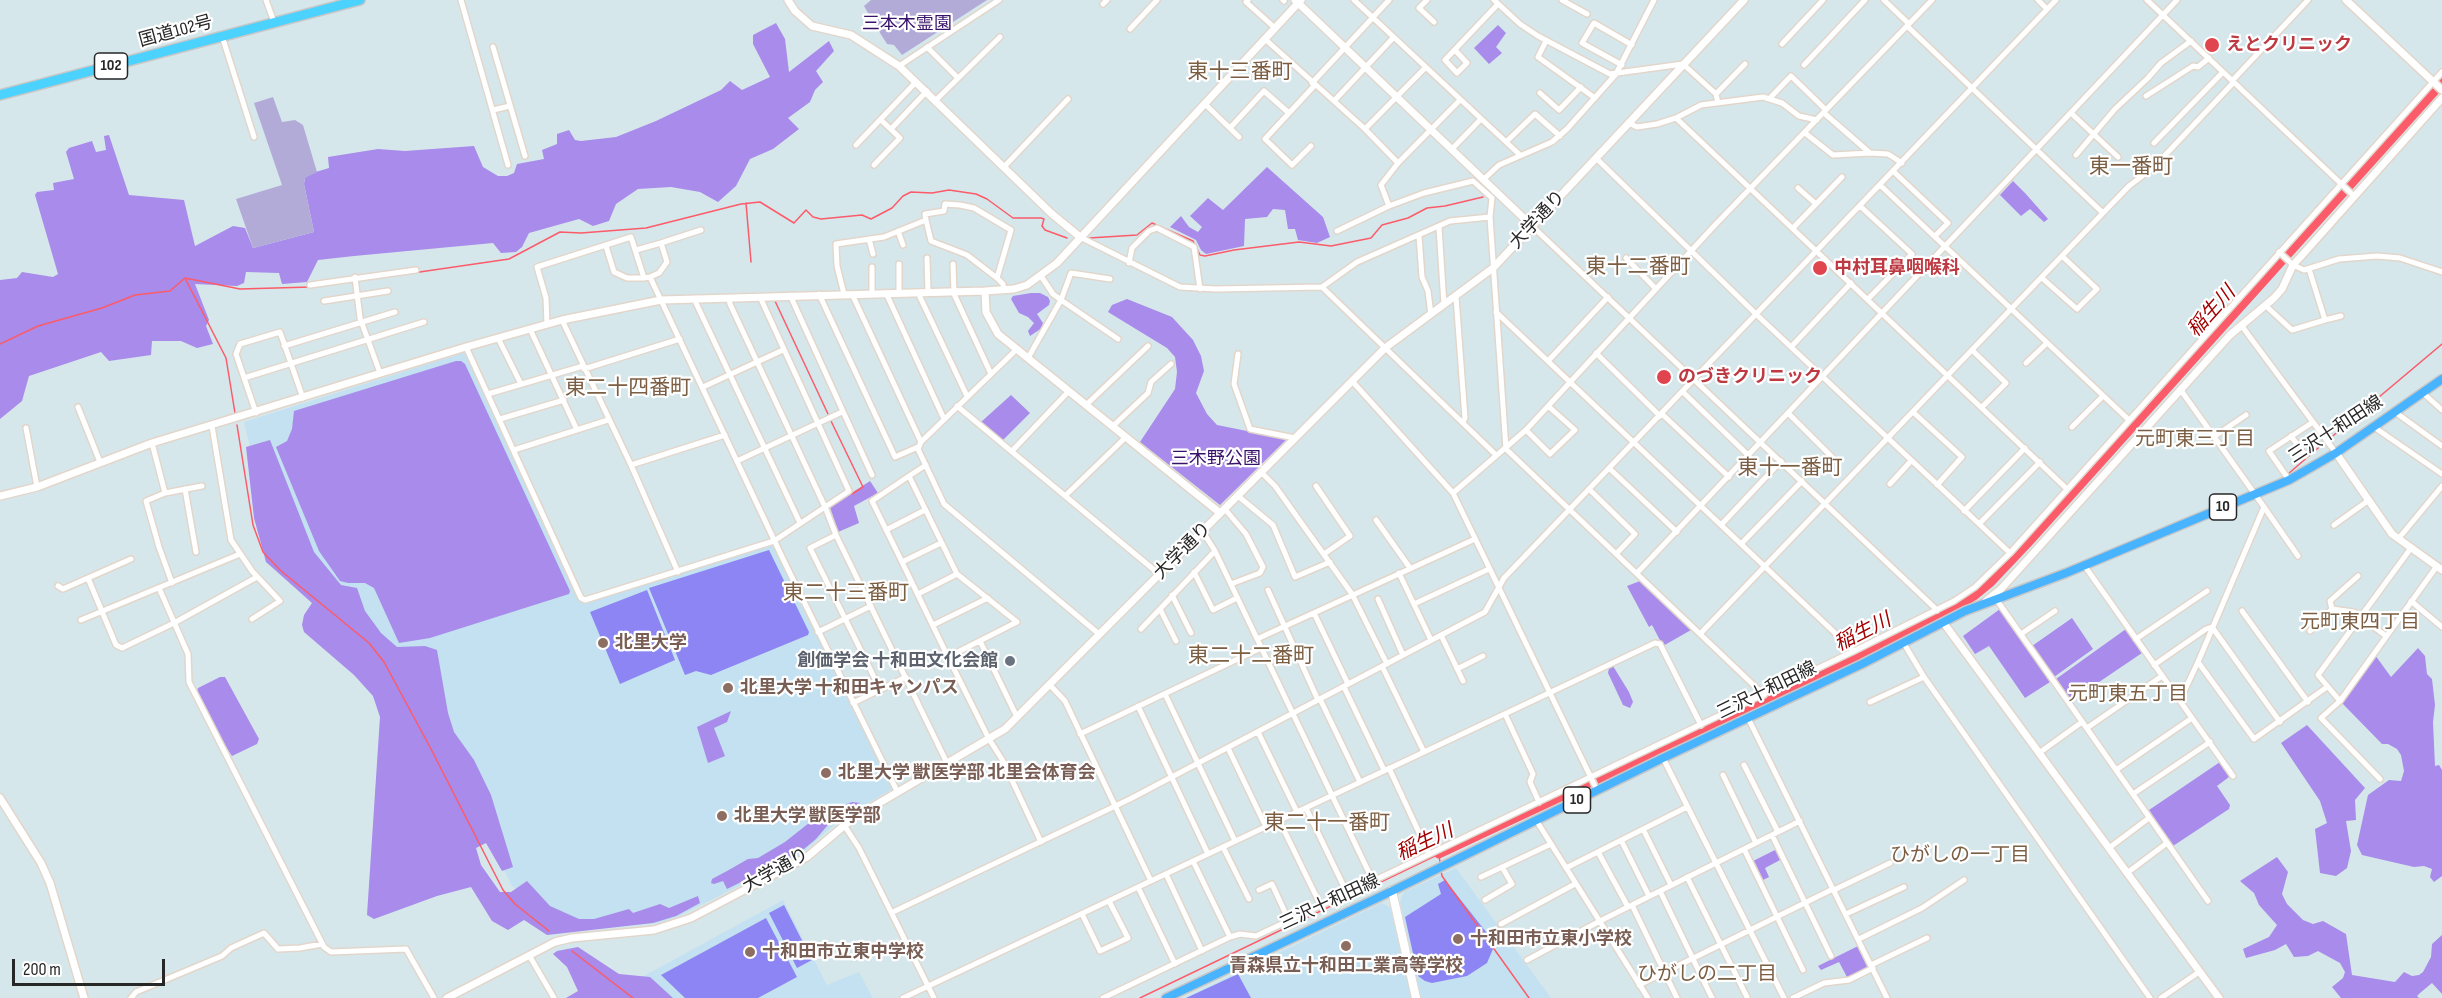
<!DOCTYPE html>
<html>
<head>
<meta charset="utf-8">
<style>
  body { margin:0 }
  #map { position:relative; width:2442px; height:998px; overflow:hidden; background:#d6e7ec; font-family:"Sofia Sans Condensed",sans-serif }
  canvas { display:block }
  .scale { position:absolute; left:12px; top:959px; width:153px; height:27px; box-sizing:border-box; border:3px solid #272727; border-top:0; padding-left:8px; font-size:18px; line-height:21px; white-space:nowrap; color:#272727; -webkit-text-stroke:4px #fff; paint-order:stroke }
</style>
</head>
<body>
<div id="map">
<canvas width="2442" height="998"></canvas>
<div class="scale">200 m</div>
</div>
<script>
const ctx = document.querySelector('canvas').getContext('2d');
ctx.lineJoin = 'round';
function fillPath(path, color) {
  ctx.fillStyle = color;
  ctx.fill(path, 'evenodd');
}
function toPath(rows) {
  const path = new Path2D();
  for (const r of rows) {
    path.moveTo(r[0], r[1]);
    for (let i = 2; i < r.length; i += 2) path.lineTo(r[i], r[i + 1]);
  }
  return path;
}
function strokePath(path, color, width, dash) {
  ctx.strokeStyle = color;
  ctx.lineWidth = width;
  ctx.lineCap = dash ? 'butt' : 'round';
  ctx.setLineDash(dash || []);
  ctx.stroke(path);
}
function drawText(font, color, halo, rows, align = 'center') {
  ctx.font = font + ' "Sofia Sans Condensed","Noto Sans JP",sans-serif';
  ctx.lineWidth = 4.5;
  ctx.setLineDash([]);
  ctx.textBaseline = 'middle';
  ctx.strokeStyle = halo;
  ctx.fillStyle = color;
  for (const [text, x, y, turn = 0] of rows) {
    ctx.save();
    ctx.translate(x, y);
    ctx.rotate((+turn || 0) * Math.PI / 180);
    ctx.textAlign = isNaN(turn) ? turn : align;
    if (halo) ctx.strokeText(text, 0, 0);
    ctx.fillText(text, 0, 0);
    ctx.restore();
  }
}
fillPath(toPath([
  [463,353,468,356,582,603,773,545,892,789,837,822,800,855,679,916,658,923,577,930,534,911,511,884,476,812,366,622,257,477,244,422],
  [1456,868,1551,998,1421,998,1400,902,1404,892],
  [783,900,827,985,859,972,873,998,660,998,641,985,644,976],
  [1382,903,1390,907,1412,998,1185,998]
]), '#c3e1f0');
fillPath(toPath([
  [776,23,785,39,789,72,829,41,834,51,816,71,823,82,815,90,810,102,788,118,799,129,773,149,750,159,736,186,718,202,700,192,671,187,638,189,616,204,609,221,593,226,579,219,529,233,522,247,516,252,501,253,493,243,354,256,318,260,307,282,282,284,279,273,246,272,244,283,237,286,195,284,209,320,206,326,213,344,197,348,181,341,152,341,151,355,109,361,101,352,29,376,22,401,0,419,0,280,17,278,22,272,53,277,58,274,35,195,37,192,54,190,53,183,74,179,66,152,69,148,92,141,96,152,106,150,104,136,109,135,129,195,184,200,195,246,233,226,245,228,253,248,314,232,304,184,305,178,309,174,329,168,328,157,378,149,405,151,474,146,483,167,498,176,507,176,514,173,517,164,544,159,542,150,557,144,557,134,569,130,575,140,581,141,616,137,656,121,721,90,730,81,742,90,770,77,753,44,753,35],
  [1498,25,1506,33,1496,47,1502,53,1489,64,1474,48],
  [1267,167,1323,217,1330,237,1317,243,1298,240,1295,229,1288,229,1285,210,1273,209,1267,217,1245,219,1244,246,1206,254,1201,250,1196,240,1170,227,1181,216,1189,227,1198,232,1202,227,1190,216,1208,198,1223,210],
  [2013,181,2025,193,2048,219,2044,222,2030,209,2021,216,2000,195],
  [1031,293,1040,293,1048,297,1050,301,1049,305,1037,314,1043,323,1042,328,1030,336,1028,331,1034,323,1028,317,1019,313,1011,299,1013,296],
  [1127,299,1172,317,1193,340,1201,356,1204,371,1196,393,1207,414,1217,425,1287,439,1220,505,1140,442,1175,389,1177,372,1175,357,1167,348,1108,312,1112,305],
  [456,361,461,361,465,364,570,591,569,594,430,638,399,643,374,588,365,583,348,583,340,581,319,551,276,447,287,441,292,429,294,411],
  [1011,395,1030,413,1002,441,981,422],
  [270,440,314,552,341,585,357,588,365,611,381,633,397,647,425,646,437,650,448,713,454,732,474,760,491,795,513,867,502,871,486,843,476,848,481,865,500,892,511,892,527,881,550,906,579,919,594,919,629,909,633,913,660,904,669,908,698,896,700,903,676,916,653,923,547,935,524,920,508,930,492,921,471,887,437,896,374,919,367,915,380,717,373,696,354,675,304,632,302,625,304,615,312,603,266,562,254,518,246,447],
  [870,481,878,493,854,506,859,523,838,532,830,507],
  [1640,581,1691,630,1663,646,1652,625,1649,627,1627,586],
  [2000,609,2050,682,2025,698,1989,646,1975,654,1963,636],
  [2072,618,2093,649,2054,677,2032,646],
  [2126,629,2142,653,2071,701,2056,679],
  [2418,648,2425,656,2427,674,2432,679,2435,705,2433,722,2435,766,2439,765,2442,770,2442,876,2434,882,2430,877,2432,869,2424,866,2414,867,2362,855,2357,845,2368,795,2389,780,2401,781,2404,771,2401,755,2397,749,2388,744,2382,744,2342,703,2375,655,2391,677],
  [1613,666,1629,692,1633,702,1630,708,1623,705,1608,673,1609,668],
  [220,677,225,677,259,739,257,744,232,756,222,741,197,691,198,688],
  [731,711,727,722,714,728,725,756,708,763,697,727],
  [2307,725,2365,788,2355,800,2356,820,2346,821,2351,851,2347,868,2336,876,2320,873,2315,829,2327,823,2320,801,2281,743],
  [2220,762,2229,777,2217,786,2230,805,2229,809,2173,846,2149,810],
  [852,802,860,803,832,820,816,839,798,854,727,889,723,881,714,884,711,883,712,879,727,871,748,859,758,858,785,842,819,815],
  [1777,849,1782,859,1765,868,1769,877,1763,880,1753,861],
  [2277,857,2288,872,2282,894,2287,904,2303,920,2313,924,2323,921,2346,934,2352,975,2395,982,2404,972,2412,976,2419,975,2423,972,2431,957,2432,944,2442,935,2442,994,2432,983,2420,993,2417,996,2419,998,2341,998,2332,987,2343,978,2345,972,2340,963,2318,951,2308,956,2294,957,2286,944,2275,950,2246,958,2243,949,2269,937,2277,925,2259,905,2254,893,2240,881],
  [1858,946,1868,968,1847,977,1839,962,1821,970,1818,966],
  [578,947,619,974,650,977,673,998,566,998,578,991,567,967,553,954,557,951]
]), '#a88bea');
fillPath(toPath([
  [871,0,987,0,902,55,894,45,887,44,875,25,864,6],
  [273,97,282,122,295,120,303,125,317,172,305,178,304,184,314,232,253,248,236,199,282,185,254,103]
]), '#b2abd8');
fillPath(toPath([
  [769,550,809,632,808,635,711,675,696,671,685,675,649,588],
  [647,590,675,660,620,684,590,612],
  [1445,880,1490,937,1493,949,1487,963,1467,976,1432,983,1425,981,1418,976,1405,917,1441,894,1438,884],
  [784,905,812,960,797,968,769,913],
  [766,918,797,977,758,998,685,998,661,975],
  [1238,974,1251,998,1186,998]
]), '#8d85f3');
strokePath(toPath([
  [746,203,751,262],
  [1089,238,1137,235,1152,223,1193,241,1200,255,1205,256,1234,250,1299,242,1331,246,1371,238,1382,225,1408,218,1427,208,1445,206,1483,197],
  [399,275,509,259,560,232,581,233,646,228,741,204,760,202,794,223,806,210,813,217,821,219,862,215,871,219,892,208,903,196,911,192,932,193,949,190,976,194,987,199,1013,218,1041,218,1044,219,1042,226,1045,230,1067,238],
  [185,278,226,358,235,413],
  [775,301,828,414],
  [0,344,38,326,102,308,135,295,170,291,185,278,240,289,311,287],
  [831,421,863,487,852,494],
  [237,425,253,525,263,552,280,570,369,643,384,662,430,747,503,890,515,904,549,931],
  [2328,440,2442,344],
  [2288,474,2324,443],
  [1441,871,1442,876,1529,998],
  [572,951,633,998],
  [1140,998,1439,854,1440,863]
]), '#fc5b69', 1.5);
strokePath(toPath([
  [1439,854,1825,673,1948,612,1974,596,1991,582,2027,544,2442,83]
]), '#fc5b69', 9);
const minor = toPath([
  [266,0,274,22],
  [461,0,508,165],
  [1248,0,1246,2,1275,28],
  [1283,0,1284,1],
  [1354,0,1520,155],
  [1427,0,1419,8,1434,22],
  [1494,0,1520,24,1538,36,1610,74,1683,64,1716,94,1718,103],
  [1562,0,1587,14],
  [1884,0,1909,24],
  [2038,0,2047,9],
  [2147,0,2354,196],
  [1103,4,1107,0],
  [1907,26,2103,213],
  [1130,29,1157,0],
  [222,36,254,137],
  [1265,39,1365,129,1398,163,1460,100],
  [1546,41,1538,57,1595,98],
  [1782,44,1823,0],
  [493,47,525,156],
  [927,47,957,77],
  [1455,50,1467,63,1457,73,1445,60,1498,4],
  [1622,65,1582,43,1594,23,1632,45],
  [1804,65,1865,0],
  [899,66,999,0],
  [2232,81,2308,0],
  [1312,83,1389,0],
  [1540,93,1559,110,1581,87],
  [1716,94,1745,64],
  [2146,96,2193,66,2198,67,2209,58],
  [1770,98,1791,76,1826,110],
  [936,100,1000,37],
  [1334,101,1393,38],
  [1205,104,1239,137],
  [493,110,510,106],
  [1824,113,1870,153,1888,154,1902,163],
  [2071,113,2118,157],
  [1676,118,2067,489],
  [1629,123,1637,127,1657,124,1676,118,1701,105,1763,97,1782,103,1799,116,1817,120],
  [1230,128,1264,91,1289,113],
  [891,129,927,91],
  [1365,129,1425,68],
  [1805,133,1833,155,1870,153],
  [1506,142,1535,114,1560,136],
  [2154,143,2223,72],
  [856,145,916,82],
  [1311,146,1292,165,1265,139,1315,85],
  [1452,149,1481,119],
  [2076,155,2115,109,2148,78,2161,63,2191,41],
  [1596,158,1757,315,2010,553],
  [874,165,900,138,881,120],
  [1004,167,1068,99],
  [1893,171,1948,223,1935,236],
  [1484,179,1499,165,1552,142,1567,129,1616,74,1654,0],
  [1880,185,2129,420],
  [1798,188,1816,204],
  [1389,206,1381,185,1398,163],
  [1860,206,1912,254,1868,299],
  [926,220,925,214,944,211,945,204,960,205,974,208,1011,230,997,278],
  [1532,226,1937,610],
  [1439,227,1444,305],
  [1793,228,1842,177],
  [898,231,903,245],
  [1337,231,1389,206,1424,193,1473,181,1492,198,1490,217,1506,449,1764,695],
  [1419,236,1422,277,1428,291,1431,315],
  [1080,237,1180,287,1216,289,1322,287,1496,455],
  [869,239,873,254],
  [661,243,701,230],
  [606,246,614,272,627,278,644,278],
  [636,250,661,243,667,262,659,273,650,277],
  [2279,252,2293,265,2304,270,2339,259,2377,256,2400,258,2442,272],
  [927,258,928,292],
  [1626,258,1656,289],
  [1129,263,1132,248,1149,231,1157,228,1194,247,1200,289],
  [899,264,899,292],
  [953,264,954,294,991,374],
  [1041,276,1053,294,1061,300,1071,273,1110,279],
  [355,277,360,318,380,373],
  [2042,278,2077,309,2097,289,2062,256],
  [310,285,416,270],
  [1322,287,1357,262,1450,221,1490,217],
  [920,292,920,297,967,396],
  [872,293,872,267],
  [886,293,944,419],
  [819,294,895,457,918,447],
  [844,294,837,266,836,244,884,237,926,220,931,241,967,255,997,278,1003,284,1004,290],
  [852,294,921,442],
  [790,295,872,475],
  [1456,297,1465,418,1463,422],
  [696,298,696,303,800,523],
  [729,298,730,304,825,507,836,535,947,763],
  [324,301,388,291],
  [2266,306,2292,330,2325,320,2309,269],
  [1496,312,1854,651],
  [562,320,631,465,678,572],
  [2325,320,2341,316],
  [547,324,546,298,537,267,631,237,644,278,650,277,784,561,897,791],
  [2241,325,2336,453],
  [530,329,577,430],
  [498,338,521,384],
  [284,346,395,312],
  [466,347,581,598,585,600,774,541,849,491,760,297],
  [1791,347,1851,283],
  [1017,349,921,442,918,449,944,504,1099,634],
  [1972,350,2006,383,1982,407],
  [1596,353,1660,416],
  [1238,354,1234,384,1250,429,1295,438],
  [1028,358,1061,300,1118,339],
  [1548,361,1608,297],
  [2026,363,2047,343],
  [584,369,680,339],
  [244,378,424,322],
  [1352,381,1453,493,1597,790],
  [703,387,783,350],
  [2180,389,2264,507,2198,662],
  [1683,392,1749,456],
  [2423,393,2442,410],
  [488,394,583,366],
  [1086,405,1148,346],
  [957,406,1159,574],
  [78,407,100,462],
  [1913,412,1962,457,1937,485],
  [2395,412,2442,446],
  [256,413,236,354,240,344,280,332,303,398],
  [1662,414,1729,477],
  [1789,414,1837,462],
  [500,419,564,400],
  [212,426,231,540,252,571,280,601,252,619],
  [1113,426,1148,393,1151,382,1171,364],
  [2072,427,2103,396],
  [2374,427,2442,474],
  [26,428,37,487],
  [1526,430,1550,454,1575,430,1548,406],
  [2215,436,2246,415],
  [2291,436,2305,455],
  [152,443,165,493,146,501,159,547,172,583],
  [514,450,608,420],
  [1012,451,1069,391],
  [737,461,842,412],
  [631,465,725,435],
  [1610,469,1677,532],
  [1261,472,1275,486,1352,594,1387,664],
  [909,476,926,465],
  [2289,480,2269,451,2313,422],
  [1890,484,1911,461],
  [1316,486,1350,536,1324,554],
  [185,489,196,552],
  [1590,490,1635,534,1616,554],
  [165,493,202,486],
  [1453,493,1526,430,1715,225,1932,0],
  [1065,496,1126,437],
  [1238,496,1273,525,1295,577,1330,562],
  [2264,507,2298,556],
  [1224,508,1246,534,1263,567,1260,573,1231,584],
  [1964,511,2025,448],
  [1376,520,1410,568],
  [1979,524,2040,462],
  [1721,525,1781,461],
  [2334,525,2369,500],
  [886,530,925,510],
  [1203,532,1215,551,1373,881,1854,651,1954,601,1975,587,2010,553,2442,72],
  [836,535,810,548,880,689],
  [2399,538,2442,486],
  [1741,544,1802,481],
  [2411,548,2318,675,2340,701,2437,566],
  [902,562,941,543],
  [2084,565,2233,776],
  [1194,572,1213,610,1237,598],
  [1399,573,1431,640],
  [1637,573,2177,0],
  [2358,576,2330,601,2332,609,2354,612,2386,636],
  [88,578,116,645,122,648,174,623,257,577],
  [58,586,63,589,131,559],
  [159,588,188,654,189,682,324,947,331,952,406,949,434,998],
  [1268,590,1318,700],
  [918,594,957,574],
  [1172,595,1191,633],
  [1378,599,1403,655],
  [1996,599,2208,901],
  [2411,601,2442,627],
  [1414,604,1489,569],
  [1160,609,1176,641],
  [2242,611,2308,702],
  [1314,613,1348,684],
  [81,620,240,554],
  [933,625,988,598],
  [1141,629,1215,551],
  [2310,631,2332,609],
  [818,632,871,606],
  [1700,634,2103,213,2129,186,2154,167,2234,82],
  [2021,634,2055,611],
  [1441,635,1463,681],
  [1257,639,1475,539],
  [2136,639,2207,591],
  [980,641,1017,717],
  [1903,642,1924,677,2150,998],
  [948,657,1017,622,957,574,909,476,872,501,902,562,948,657,989,739,1003,761,1041,842],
  [2154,665,2206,629,2212,627,2280,722],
  [1382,666,1424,752],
  [1457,669,1483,656],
  [1049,684,1065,701,1151,881],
  [1344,687,1384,770],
  [1165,694,1235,841],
  [1320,699,1360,782],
  [2180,700,2198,662,2254,739,2327,687],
  [2340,701,2321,718,2380,779],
  [1870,702,1924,677],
  [853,703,906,677],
  [1138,706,1208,854],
  [1505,714,1533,774,1530,782,1539,802],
  [1748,718,1887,998],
  [2087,728,2162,676],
  [1258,732,1297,812],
  [1080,734,1261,648],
  [1228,748,1266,827],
  [2039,753,2082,722],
  [1663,758,1784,998],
  [1744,765,1778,832],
  [1389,768,1429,854],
  [2116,770,2192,718],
  [1723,775,1756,843],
  [2133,794,2210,742],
  [1306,808,1347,893],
  [1279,820,1321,906],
  [1536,820,1648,998],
  [844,825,859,848,934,998],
  [1643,829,1671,885],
  [1772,835,1831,956],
  [1621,840,1649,896],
  [1223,847,1249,899],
  [2109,848,2149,818],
  [1744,849,1803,970],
  [1598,852,1628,907],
  [1193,861,1230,937],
  [1566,868,1687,807],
  [2127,873,2167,843],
  [1166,874,1202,951],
  [1481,877,1551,844],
  [1687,877,1747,997],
  [1138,887,1175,964],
  [1259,890,1272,884,1289,921],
  [1834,890,1890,863],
  [1660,891,1712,998],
  [1485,900,1512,884,1502,867],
  [1632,905,1677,998],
  [893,912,1130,799,1485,612,1504,578,2056,0],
  [1082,914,1100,951,1128,938,1109,901],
  [1846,914,1904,887],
  [1501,924,1575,884],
  [1859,939,1922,908,1964,880],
  [529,955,554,998],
  [1527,960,1600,921,1800,821],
  [1871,965,1927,938],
  [1639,985,1833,889],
  [131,998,136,992,222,956,231,948,264,933,278,949,300,948,322,944],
  [903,998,1655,643,1660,644,1701,725],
  [1103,998,1230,937,1240,934,1256,936,1373,881],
  [1793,998,1824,983,1849,980,1873,968],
  [2161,998,2199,972]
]);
const tertiary = toPath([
  [788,0,795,11,812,26,851,35,899,66,1052,214,1080,237],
  [1295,0,1532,226],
  [2346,0,2442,90],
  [985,291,986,312,998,334,1220,513],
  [2336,453,2392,534,2442,570],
  [0,496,37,487,152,443,466,347,562,320,661,300,985,291,1014,289,1027,285,1057,263,1301,0],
  [1986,601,2001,589,2230,335,2274,298,2282,289,2293,265,2304,253,2442,98],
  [1943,622,2219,998],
  [0,798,41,863,50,883,84,998],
  [447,998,555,942,572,938,654,930,691,918,807,857,852,819,1005,729,1385,348,1493,268,1744,0]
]);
const secondary = toPath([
  [1392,891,1416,998]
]);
const primary = toPath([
  [1166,998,1392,891,1663,758,1862,664,1965,611,2066,573,2289,480,2336,453,2442,379]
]);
const trunk = toPath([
  [0,95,360,0]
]);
strokePath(minor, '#e2d6cb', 8);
strokePath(tertiary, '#e2d6cb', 10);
strokePath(secondary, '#e2d6cb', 10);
strokePath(primary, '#c7c7c7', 11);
strokePath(trunk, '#c7c7c7', 12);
strokePath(minor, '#fff', 5);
strokePath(tertiary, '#fff', 7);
strokePath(secondary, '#fff', 8);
strokePath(primary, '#48b3ff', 8);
strokePath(trunk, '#4bd2ff', 9);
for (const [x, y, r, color] of [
  [2212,45,8,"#e0444e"],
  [1820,268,8,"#e0444e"],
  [1664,377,8,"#e0444e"],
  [603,643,6,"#8d6e63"],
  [1010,661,6,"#6b7280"],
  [728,688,6,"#8d6e63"],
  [826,773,6,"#8d6e63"],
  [722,816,6,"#8d6e63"],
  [1458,939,6,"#8d6e63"],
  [1346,946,6,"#8d6e63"],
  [750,952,6,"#8d6e63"]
]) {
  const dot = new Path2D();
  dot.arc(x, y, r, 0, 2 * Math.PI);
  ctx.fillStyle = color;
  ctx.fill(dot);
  strokePath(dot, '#fff', 2);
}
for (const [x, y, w] of [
  [111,66,33],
  [2223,507,27],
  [1577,800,27]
]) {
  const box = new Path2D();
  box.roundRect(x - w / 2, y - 13, w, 26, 4.5);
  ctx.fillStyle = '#fff';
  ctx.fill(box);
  strokePath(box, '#272727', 1.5);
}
drawText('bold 16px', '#272727', null, [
  ["102",111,66],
  ["10",2223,507],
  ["10",1577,800]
]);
drawText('18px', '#38116a', '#fff', [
  ["三本木霊園",907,24],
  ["三木野公園",1216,459]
]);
drawText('18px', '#272727', '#fff', [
  ["国道102号",176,32,-15],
  ["大学通り",1538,220,-47],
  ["三沢十和田線",2336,430,-33],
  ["大学通り",1183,551,-45],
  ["三沢十和田線",1767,691,-26],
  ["大学通り",776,871,-29],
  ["三沢十和田線",1330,903,-25]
]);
drawText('bold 18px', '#be3a42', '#fff', [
  ["えとクリニック",2226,45],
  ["中村耳鼻咽喉科",1834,268],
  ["のづきクリニック",1678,377]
], 'left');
drawText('bold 18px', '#785e54', '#fff', [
  ["北里大学",615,643],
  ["北里大学 十和田キャンパス",740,688],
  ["北里大学 獣医学部 北里会体育会",838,773],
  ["北里大学 獣医学部",734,816],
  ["十和田市立東小学校",1470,939],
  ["十和田市立東中学校",762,952],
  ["青森県立十和田工業高等学校",1346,966,"center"]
], 'left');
drawText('bold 18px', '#5b616d', '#fff', [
  ["創価学会 十和田文化会館",998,661]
], 'right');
drawText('italic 20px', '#a20001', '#fff', [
  ["稲生川",2212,312,-48],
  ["稲生川",1863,633,-27],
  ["稲生川",1425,843,-25]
]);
drawText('20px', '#7c5e43', '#fff', [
  ["元町東三丁目",2195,440],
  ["元町東四丁目",2360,623],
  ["元町東五丁目",2128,695],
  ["ひがしの一丁目",1960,856],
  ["ひがしの二丁目",1707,975]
]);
drawText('21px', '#7c5e43', '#fff', [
  ["東十三番町",1240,73],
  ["東一番町",2131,168],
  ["東十二番町",1638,268],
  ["東二十四番町",628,389],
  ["東十一番町",1790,469],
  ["東二十三番町",846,594],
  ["東二十二番町",1251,657],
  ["東二十一番町",1327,824]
]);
</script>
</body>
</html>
